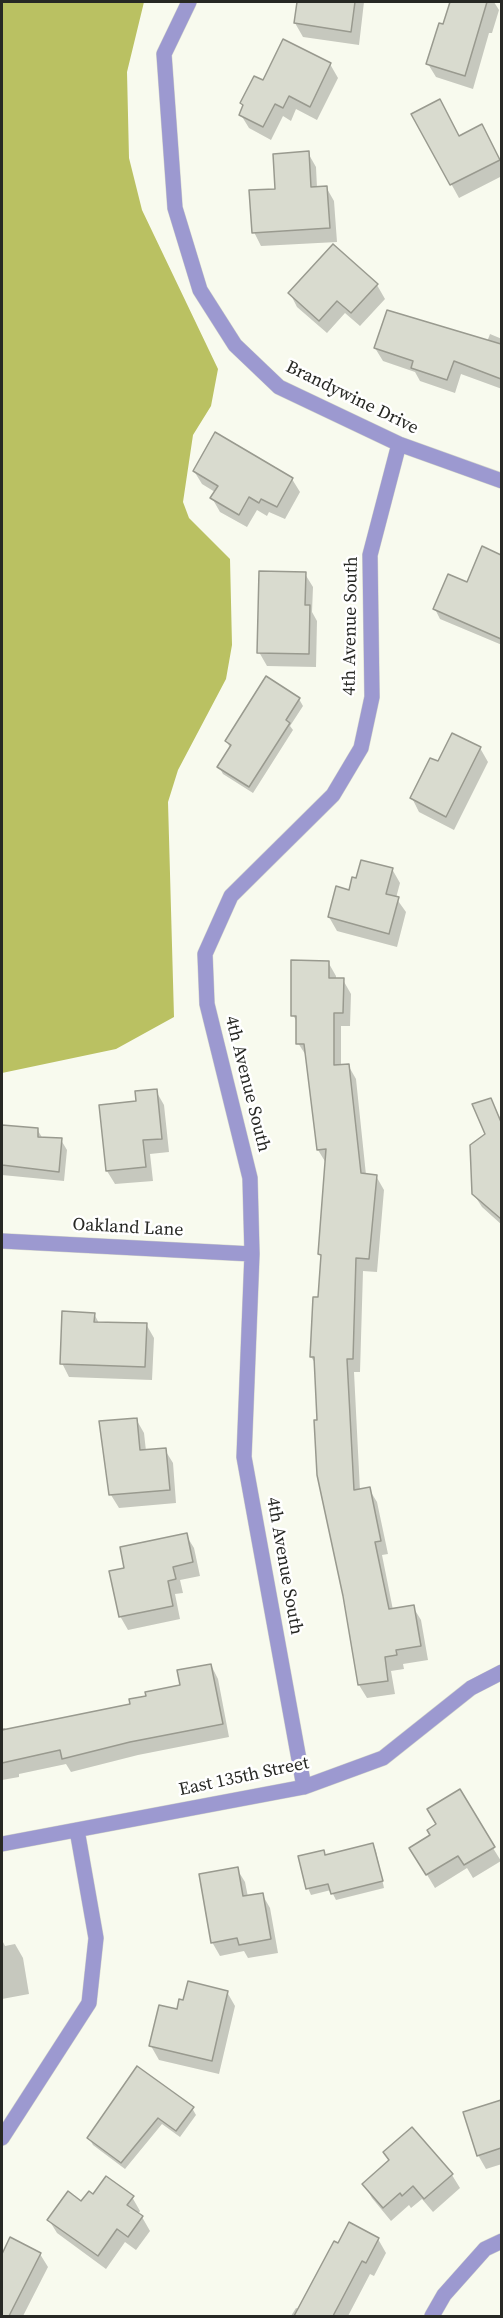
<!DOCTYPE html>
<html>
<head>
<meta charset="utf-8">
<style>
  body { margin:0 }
  #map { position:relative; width:503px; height:2318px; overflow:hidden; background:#f8faee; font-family:"Source Serif 4",serif }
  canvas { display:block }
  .frame { position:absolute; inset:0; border:3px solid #272824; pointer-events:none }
</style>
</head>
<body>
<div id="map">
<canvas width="503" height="2318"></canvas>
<div class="frame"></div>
</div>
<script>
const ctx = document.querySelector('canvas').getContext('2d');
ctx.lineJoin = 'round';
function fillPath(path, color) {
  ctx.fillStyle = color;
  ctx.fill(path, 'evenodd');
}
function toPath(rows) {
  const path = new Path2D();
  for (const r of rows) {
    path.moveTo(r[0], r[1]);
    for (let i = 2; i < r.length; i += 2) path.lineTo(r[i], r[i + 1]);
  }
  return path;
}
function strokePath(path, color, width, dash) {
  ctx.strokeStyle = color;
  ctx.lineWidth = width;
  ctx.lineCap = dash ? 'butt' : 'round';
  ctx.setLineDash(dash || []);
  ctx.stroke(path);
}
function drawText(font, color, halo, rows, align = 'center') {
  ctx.font = font + ' "Source Serif 4",serif';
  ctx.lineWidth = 5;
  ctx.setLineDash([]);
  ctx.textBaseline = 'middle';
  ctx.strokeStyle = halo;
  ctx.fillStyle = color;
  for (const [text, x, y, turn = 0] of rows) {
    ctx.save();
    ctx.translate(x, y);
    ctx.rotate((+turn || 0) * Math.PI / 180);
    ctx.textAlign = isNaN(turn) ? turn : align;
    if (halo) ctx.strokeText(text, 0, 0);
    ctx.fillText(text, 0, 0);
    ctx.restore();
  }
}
fillPath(toPath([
  [2,2,144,2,127,72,129,158,142,210,218,369,211,406,193,435,183,502,189,518,230,559,232,645,226,679,178,770,168,802,174,1017,116,1049,2,1073]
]), '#bac162');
fillPath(toPath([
  [298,2,364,2,359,45,303,37,295,23],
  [452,2,494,2,499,10,492,33,489,33,473,89,436,77,428,64],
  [330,64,338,78,317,120,296,109,291,121,283,116,271,140,249,128,241,115,244,107,242,103,264,82],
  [413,115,459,138,489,140,502,163,502,176,459,198],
  [308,153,316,167,317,188,326,187,334,201,337,242,261,246,254,232,277,190],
  [377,285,385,299,360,326,345,313,327,333,297,307,290,293],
  [490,334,502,339,502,389,461,374,455,393,420,381,415,372,383,361,375,348,487,342],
  [194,471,292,479,300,492,285,519,269,512,267,516,257,510,247,527,220,512,212,498,215,492,202,484],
  [483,548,502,556,502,645,440,619,435,609,467,584],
  [305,574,313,587,312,612,317,621,316,667,267,666,259,652],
  [299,699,303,706,290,726,293,730,253,793,223,774,219,767,231,749,226,741],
  [480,748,488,762,454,830,419,812,412,798,438,763],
  [392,869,400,883,396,898,406,912,397,947,337,931,329,917,350,891],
  [328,962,336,976,336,980,343,980,351,994,350,1026,341,1026,341,1066,348,1065,356,1079,366,1175,376,1176,384,1190,377,1272,363,1271,360,1372,354,1372,360,1491,369,1489,377,1502,388,1554,382,1555,393,1610,413,1607,421,1620,428,1660,403,1664,404,1669,391,1671,395,1694,367,1698,359,1685,344,1596,319,1422,316,1364,311,1357,320,1299,322,1258,320,1254,326,1163,318,1150,307,1057,298,1043,298,1024,293,1015],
  [156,1091,164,1105,169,1152,150,1154,153,1181,115,1184,107,1171],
  [490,1100,502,1121,502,1225,482,1207,473,1193,487,1135],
  [2,1127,37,1129,43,1139,61,1140,67,1150,64,1181,2,1175],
  [94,1314,99,1323,146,1324,154,1338,152,1380,69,1377,62,1363],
  [136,1419,144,1433,146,1451,165,1450,173,1463,176,1503,119,1508,111,1495],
  [186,1535,194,1548,200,1576,180,1580,183,1593,175,1594,180,1619,128,1630,120,1616,126,1569],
  [211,1665,218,1679,229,1737,138,1755,71,1772,66,1764,19,1774,19,1777,2,1780,2,1728,5,1728,7,1731,131,1705,148,1697,182,1687],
  [373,1844,376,1851,384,1888,336,1900,331,1890,311,1895,308,1888,323,1852,326,1856],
  [411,1848,493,1848,501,1861,473,1878,467,1868,435,1888],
  [237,1869,245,1882,248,1897,262,1894,270,1908,278,1953,248,1958,244,1951,220,1956,212,1942],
  [2,1940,5,1946,15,1944,23,1958,29,1994,2,1999],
  [227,1992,235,2006,219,2074,159,2060,151,2046,178,2011],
  [138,2068,192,2108,196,2115,180,2137,162,2124,125,2169,93,2145,89,2138],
  [502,2101,502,2164,486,2169,478,2155,465,2113],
  [385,2153,452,2175,460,2188,433,2212,422,2199,411,2208,409,2205,391,2221,372,2198,364,2184,390,2162],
  [93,2196,132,2197,140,2211,138,2214,142,2217,150,2231,136,2250,125,2242,106,2269,57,2233,49,2220],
  [11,2239,40,2254,48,2267,23,2316,2,2316,2,2257],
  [378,2239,386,2253,374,2276,370,2274,348,2316,291,2316,296,2308,299,2309,339,2244]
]), '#0003');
const building = toPath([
  [297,2,355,2,351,32,294,23,297,2],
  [450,2,487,2,465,76,426,64,439,23,443,24,450,2],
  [283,39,331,63,310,107,289,96,283,108,275,104,263,127,239,115,243,105,240,103,254,76,263,80,283,39],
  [440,99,459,136,482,124,500,160,450,185,411,114,440,99],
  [309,151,311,187,327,186,330,228,252,233,249,190,275,189,273,154,309,151],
  [333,244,378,284,351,313,337,301,319,321,288,293,333,244],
  [387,310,501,344,501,379,454,361,447,380,411,368,413,361,374,348,387,310],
  [215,432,293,478,277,507,261,499,259,503,249,497,239,515,210,498,218,486,193,471,215,432],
  [482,546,501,555,501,639,433,609,448,574,467,582,482,546],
  [259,571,306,572,305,605,310,605,309,654,257,653,259,571],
  [266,676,300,698,286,720,290,723,249,787,217,767,231,745,225,741,266,676],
  [452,733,481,747,446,817,410,798,430,758,438,761,452,733],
  [361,860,393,868,386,894,399,897,389,934,328,917,336,886,349,890,352,877,356,878,361,860],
  [291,960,329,961,329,978,344,978,343,1013,334,1013,334,1065,349,1064,361,1173,377,1175,369,1259,356,1258,353,1359,347,1359,354,1490,370,1487,381,1541,375,1542,389,1609,414,1605,421,1646,396,1650,397,1655,385,1657,388,1681,358,1685,343,1596,317,1475,314,1420,317,1420,314,1357,310,1357,313,1297,318,1297,321,1255,318,1254,326,1149,317,1150,304,1044,296,1044,296,1016,291,1016,291,960],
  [157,1089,162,1139,143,1140,146,1167,106,1171,99,1105,136,1101,135,1091,157,1089],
  [491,1098,501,1122,501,1219,472,1194,470,1145,485,1134,472,1104,491,1098],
  [2,1125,38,1128,38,1137,62,1138,59,1172,2,1165,2,1125],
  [62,1311,95,1313,94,1322,147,1323,145,1367,60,1364,62,1311],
  [137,1418,140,1450,166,1448,170,1490,109,1495,99,1421,137,1418],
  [187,1533,193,1562,173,1567,176,1579,168,1581,173,1606,119,1617,109,1571,124,1568,120,1547,187,1533],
  [211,1664,223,1724,130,1742,62,1759,60,1750,2,1763,2,1730,130,1704,129,1699,146,1696,145,1692,180,1685,177,1670,211,1664],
  [460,1789,495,1847,464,1865,458,1856,426,1875,409,1848,430,1835,427,1830,436,1824,427,1809,460,1789],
  [373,1843,383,1881,331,1894,328,1884,306,1889,298,1856,324,1850,325,1855,373,1843],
  [238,1867,243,1896,263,1893,271,1939,239,1945,237,1938,211,1943,199,1874,238,1867],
  [188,1981,228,1991,212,2061,149,2046,159,2005,177,2009,179,1999,183,2000,188,1981],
  [137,2066,194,2107,176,2131,158,2118,121,2163,87,2138,137,2066],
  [501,2100,501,2148,477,2156,463,2112,501,2100],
  [412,2127,453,2174,424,2199,413,2186,402,2196,400,2193,383,2208,362,2184,389,2160,383,2152,412,2127],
  [106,2176,134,2196,127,2205,143,2216,128,2237,117,2229,98,2256,47,2220,68,2191,81,2201,89,2191,93,2194,106,2176],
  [349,2222,379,2238,366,2263,362,2261,333,2316,294,2316,334,2241,338,2243,349,2222],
  [10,2237,41,2253,9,2316,2,2316,2,2254,10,2237]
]);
fillPath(building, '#d9dbcf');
strokePath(building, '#999a8f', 1.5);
const minor = toPath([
  [189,2,164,54,175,208,200,290,235,345,279,387,399,444,502,481],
  [2,1241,252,1254],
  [304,1787,244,1457,252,1254,250,1178,207,1004,205,954,231,896,333,795,361,748,372,697,370,555,399,444],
  [2,1844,304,1787,383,1758,471,1688,502,1672],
  [2,2138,89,2003,96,1938,77,1830],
  [432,2316,444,2295,485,2249,502,2241]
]);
strokePath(minor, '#d2d4ca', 16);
strokePath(minor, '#9c99d0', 15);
drawText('18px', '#272824', '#fff', [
  ["Brandywine Drive",352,398,26],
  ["4th Avenue South",351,626,-89],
  ["4th Avenue South",247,1084,76],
  ["Oakland Lane",128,1228,3],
  ["4th Avenue South",284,1566,80],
  ["East 135th Street",244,1777,-12]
]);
</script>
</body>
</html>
